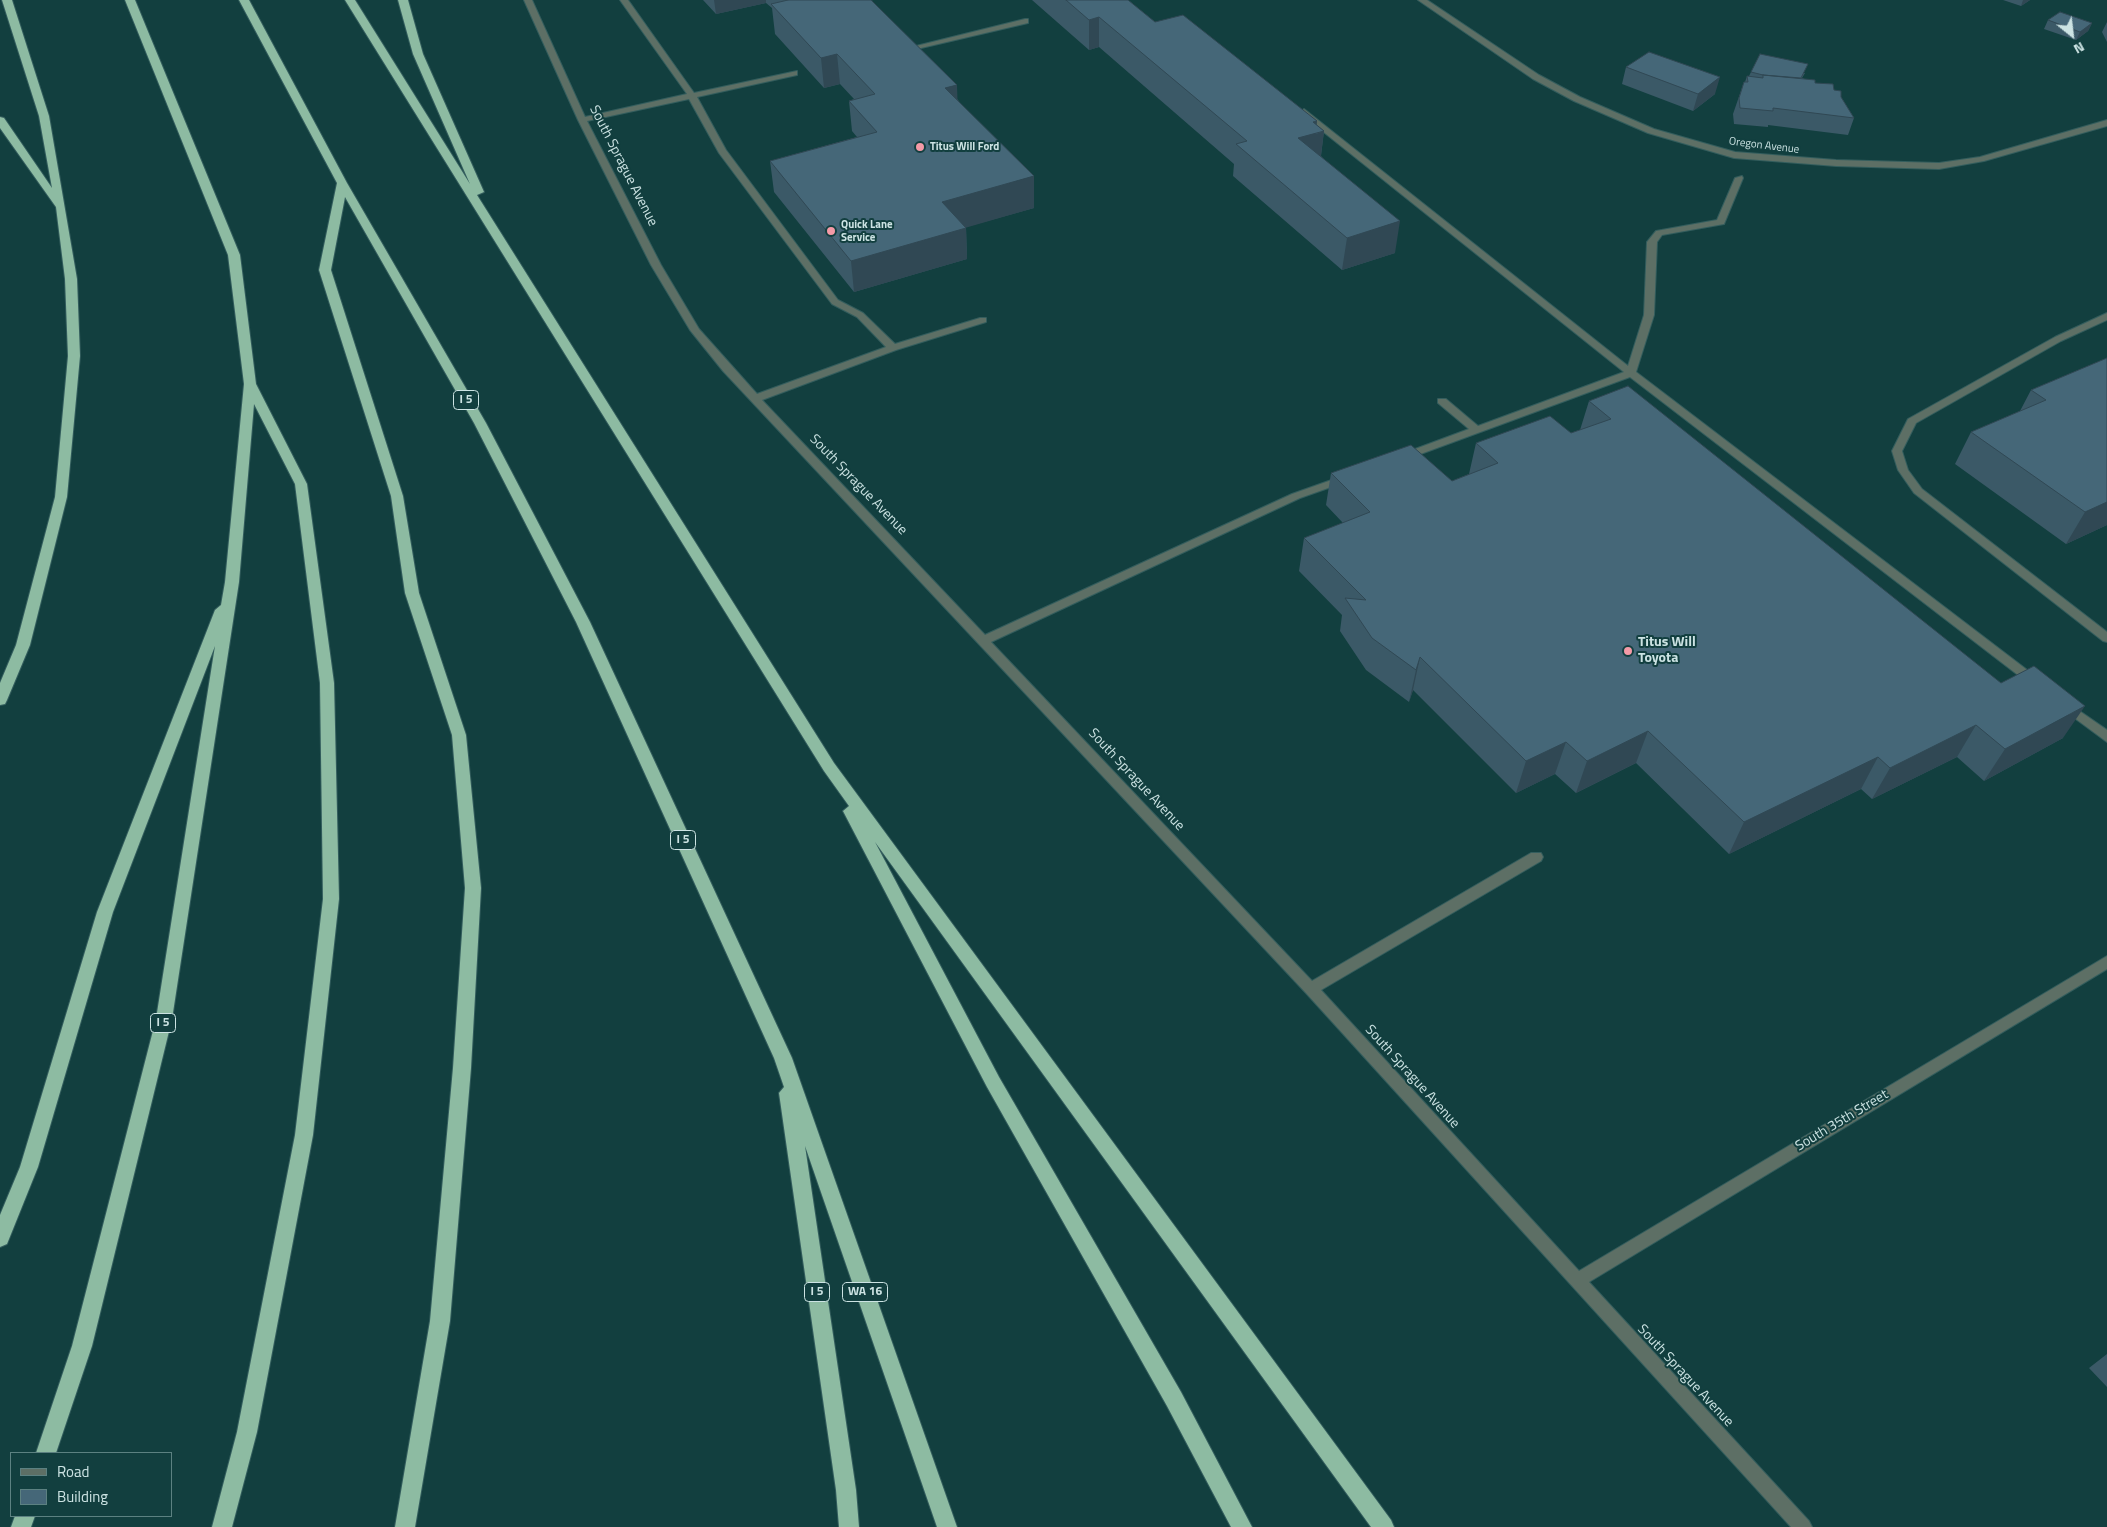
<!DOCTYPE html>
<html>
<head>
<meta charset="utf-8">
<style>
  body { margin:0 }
  #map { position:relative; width:2107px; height:1527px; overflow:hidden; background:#123f3f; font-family:"Titillium Web",sans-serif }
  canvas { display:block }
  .legend { position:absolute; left:10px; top:1452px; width:162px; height:65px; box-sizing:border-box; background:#123f3f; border:1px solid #5c8181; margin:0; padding:6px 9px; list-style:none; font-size:15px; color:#cce3e3 }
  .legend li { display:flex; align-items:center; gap:10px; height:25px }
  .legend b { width:25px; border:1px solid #5c8181 }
  .north { position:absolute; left:2047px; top:10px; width:50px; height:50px; -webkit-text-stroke:4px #123f3f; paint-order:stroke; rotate:151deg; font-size:14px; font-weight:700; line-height:20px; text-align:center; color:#cce3e3 }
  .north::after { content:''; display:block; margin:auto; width:18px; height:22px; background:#cce3e3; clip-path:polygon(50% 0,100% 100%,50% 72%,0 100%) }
</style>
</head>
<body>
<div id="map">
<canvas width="2107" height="1527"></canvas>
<ul class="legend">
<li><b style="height:6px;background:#5d6f65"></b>Road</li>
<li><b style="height:14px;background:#456778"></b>Building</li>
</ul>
<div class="north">N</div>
</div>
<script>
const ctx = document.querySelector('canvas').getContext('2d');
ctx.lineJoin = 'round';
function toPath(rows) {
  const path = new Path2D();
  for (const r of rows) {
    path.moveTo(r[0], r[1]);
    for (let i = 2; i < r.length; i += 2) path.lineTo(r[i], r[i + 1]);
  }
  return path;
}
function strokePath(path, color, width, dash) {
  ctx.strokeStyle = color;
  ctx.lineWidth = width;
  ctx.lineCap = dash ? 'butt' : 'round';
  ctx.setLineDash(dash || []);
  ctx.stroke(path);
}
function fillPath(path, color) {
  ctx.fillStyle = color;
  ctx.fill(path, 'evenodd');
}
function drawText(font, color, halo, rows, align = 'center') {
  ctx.font = font + ' "Titillium Web",sans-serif';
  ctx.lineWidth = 4;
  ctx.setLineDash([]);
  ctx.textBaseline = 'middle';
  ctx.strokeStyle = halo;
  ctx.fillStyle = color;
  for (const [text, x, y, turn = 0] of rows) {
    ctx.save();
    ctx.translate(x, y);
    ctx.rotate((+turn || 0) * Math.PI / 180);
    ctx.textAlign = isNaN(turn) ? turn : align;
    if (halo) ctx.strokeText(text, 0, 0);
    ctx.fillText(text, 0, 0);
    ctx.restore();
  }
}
const minor = toPath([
  [524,0,532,0,585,117,687,94,620,0,628,0,694,93,797,71,797,75,697,97,726,150,838,300,863,313,895,344,980,318,986,318,986,322,896,350,762,400,985,635,1292,494,1340,477,1348,477,1349,479,1348,481,1300,498,991,642,1312,981,1531,853,1541,853,1543,857,1541,861,1321,990,1579,1271,2107,956,2107,969,1589,1282,1809,1521,1812,1527,1791,1527,1306,993,723,371,690,330,651,265,578,120,524,0],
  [689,99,719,153,832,304,857,317,886,347,757,394,699,329,661,265,587,121,689,99],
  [1418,0,1427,0,1539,75,1580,97,1654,129,1735,152,1836,160,1939,163,1980,157,2107,120,2107,126,1984,161,1939,169,1836,166,1734,158,1648,133,1574,101,1533,79,1418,0],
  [1025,19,1028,19,1028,23,904,52,900,50,1025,19],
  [1304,109,1628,366,1644,315,1647,242,1656,231,1717,220,1735,178,1742,176,1743,178,1724,224,1662,235,1657,242,1654,315,1636,372,2039,679,2041,682,2039,685,2031,685,1630,377,1407,459,1399,459,1399,455,1469,429,1438,403,1438,399,1446,399,1478,426,1624,372,1301,114,1300,112,1304,109],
  [2107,313,2107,320,2061,341,1916,423,1902,451,1908,470,1922,489,2107,632,2107,642,2103,641,1914,493,1898,470,1892,451,1908,419,2055,337,2107,313],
  [2065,701,2107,730,2107,742,2061,708,2059,705,2065,701]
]);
const highway = toPath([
  [2,0,12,0,49,116,77,279,80,356,67,497,30,645,7,700,5,704,0,705,0,683,16,645,55,497,68,356,65,279,56,207,0,128,0,117,4,118,52,188,39,116,2,0],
  [125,0,135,0,240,255,256,384,307,484,334,683,339,899,313,1135,257,1432,232,1527,212,1527,237,1432,295,1135,323,899,320,683,295,484,254,404,239,582,172,1019,92,1346,56,1453,36,1453,72,1346,156,1019,215,646,113,912,38,1167,7,1244,0,1247,0,1215,20,1167,97,912,215,610,221,605,225,582,244,384,228,255,125,0],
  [239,0,249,0,347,183,486,423,590,622,792,1058,957,1527,937,1527,805,1146,856,1490,859,1527,839,1527,836,1490,779,1093,784,1087,774,1058,576,622,474,423,345,197,331,270,403,496,419,593,466,735,481,888,471,1068,450,1321,415,1527,395,1527,430,1321,453,1068,465,888,452,735,405,593,391,496,319,270,337,183,239,0],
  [345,0,355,0,470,184,413,54,398,0,408,0,423,54,484,192,477,195,834,763,1391,1520,1394,1527,1371,1527,875,842,999,1077,1181,1392,1252,1527,1231,1527,1167,1406,987,1087,843,811,849,806,824,771,345,0],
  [15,1516,35,1516,31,1527,11,1527,15,1516]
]);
strokePath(minor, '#335d5d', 2);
strokePath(highway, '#335d5d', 2);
fillPath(minor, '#5d6f65');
fillPath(highway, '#8dbba2');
fillPath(toPath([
  [703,0,872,0,873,2,958,100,1034,208,966,227,967,259,854,292,774,192,770,161,857,137,852,131,849,101,854,99,840,84,824,88,775,34,772,8,766,3,716,14],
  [1032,0,1128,0,1155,22,1317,125,1324,131,1321,156,1395,253,1342,270,1233,176,1234,164,1099,47,1089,50],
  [2003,0,2030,0,2021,6],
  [2048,20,2092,23,2088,31,2076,40,2044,29],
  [2107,22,2107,42,2102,32],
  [1626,67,1715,94,1693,111,1622,84],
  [1751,72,1805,73,1802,78,1834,90,1841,97,1854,118,1848,135,1768,125,1768,127,1734,124,1733,114,1744,82,1745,82,1747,76,1749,76],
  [2107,358,2107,525,2066,544,1955,464,1971,432,2020,411,2031,390],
  [1589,401,2063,738,1984,781,1957,757,1872,799,1861,789,1729,854,1636,763,1576,793,1555,774,1516,793,1413,690,1409,702,1366,670,1340,631,1342,615,1299,571,1304,538,1343,523,1326,505,1331,473,1452,481,1469,474,1476,443,1571,433,1580,430],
  [2107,1354,2107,1387,2089,1368]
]), '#3b5967');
fillPath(toPath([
  [714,0,766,0,766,3,716,14],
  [2023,0,2030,0,2021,6],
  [1099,17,1099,47,1089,50,1089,20],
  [2092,23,2088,31,2076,40,2080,32],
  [837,54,840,84,824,88,821,58],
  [1720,77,1715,94,1693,111,1698,94],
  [957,85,958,115,945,88],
  [1317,121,1316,134,1324,131,1320,162,1298,138,1313,122],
  [1034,176,1034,208,944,234,942,202],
  [1400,221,1395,253,1342,270,1347,238],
  [966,228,967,259,854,292,851,261],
  [2107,502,2107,525,2066,544,2085,512],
  [1420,657,1413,690,1409,702,1416,670],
  [2085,706,2063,738,1984,781,2005,749],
  [1976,725,1957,757,1872,799,1890,768],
  [1648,731,1636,763,1576,793,1587,761],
  [1566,742,1555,774,1516,793,1526,761],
  [1878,757,1861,789,1729,854,1744,822]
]), '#304854');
const building = toPath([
  [788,0,871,0,957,85,945,88,1034,176,942,202,966,228,851,261,770,161,877,132,849,101,875,94,837,54,821,58,771,4,788,0],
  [1066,0,1128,0,1155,22,1183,15,1317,121,1313,122,1324,131,1298,138,1400,221,1347,238,1236,144,1247,141,1099,17,1089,20,1066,0],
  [2060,12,2092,23,2080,32,2048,20,2060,12],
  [1649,52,1720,77,1698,94,1626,67,1649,52],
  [1760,54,1808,64,1801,78,1763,75,1751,72,1760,54],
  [1763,75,1815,80,1815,83,1833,84,1834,90,1841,91,1841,97,1854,118,1773,108,1773,111,1740,108,1739,98,1744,82,1748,82,1747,76,1763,78,1763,75],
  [2107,358,2107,502,2085,512,1971,432,2046,400,2031,390,2107,358],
  [1628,386,2001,683,2034,666,2085,706,2005,749,1976,725,1890,768,1878,757,1744,822,1648,731,1587,761,1566,742,1526,761,1420,657,1416,670,1372,638,1345,598,1366,600,1304,538,1370,512,1331,473,1411,445,1452,481,1498,463,1476,443,1550,416,1571,433,1611,419,1589,401,1628,386]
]);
fillPath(building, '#456778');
strokePath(building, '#304854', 1);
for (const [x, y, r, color] of [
  [920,147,5,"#f49aa7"],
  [831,231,5,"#f49aa7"],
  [1628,651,5,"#f49aa7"]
]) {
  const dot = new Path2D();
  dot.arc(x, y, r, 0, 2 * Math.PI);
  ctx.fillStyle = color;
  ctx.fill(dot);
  strokePath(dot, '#123f3f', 2);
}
drawText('11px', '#cce3e3', '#123f3f', [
  ["Oregon Avenue",1764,146,7]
]);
drawText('bold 11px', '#cce3e3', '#123f3f', [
  ["Titus Will Ford",930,147],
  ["Quick Lane",841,225],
  ["Service",841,238]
], 'left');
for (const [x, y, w] of [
  [466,400,25],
  [683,840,25],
  [163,1023,25],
  [817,1292,25],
  [865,1292,45]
]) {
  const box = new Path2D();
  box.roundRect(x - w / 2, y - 9.5, w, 19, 4);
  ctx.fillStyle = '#123f3f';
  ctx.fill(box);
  strokePath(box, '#cce3e3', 1);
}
drawText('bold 12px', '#cce3e3', null, [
  ["I 5",466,400],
  ["I 5",683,840],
  ["I 5",163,1023],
  ["I 5",817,1292],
  ["WA 16",865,1292]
]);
drawText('14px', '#cce3e3', '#123f3f', [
  ["South Sprague Avenue",623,166,63],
  ["South Sprague Avenue",858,485,46],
  ["South Sprague Avenue",1136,780,47],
  ["South Sprague Avenue",1412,1077,48],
  ["South 35th Street",1842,1121,-31],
  ["South Sprague Avenue",1685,1376,47]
]);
drawText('bold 14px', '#cce3e3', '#123f3f', [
  ["Titus Will",1638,643],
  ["Toyota",1638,659]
], 'left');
</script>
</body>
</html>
